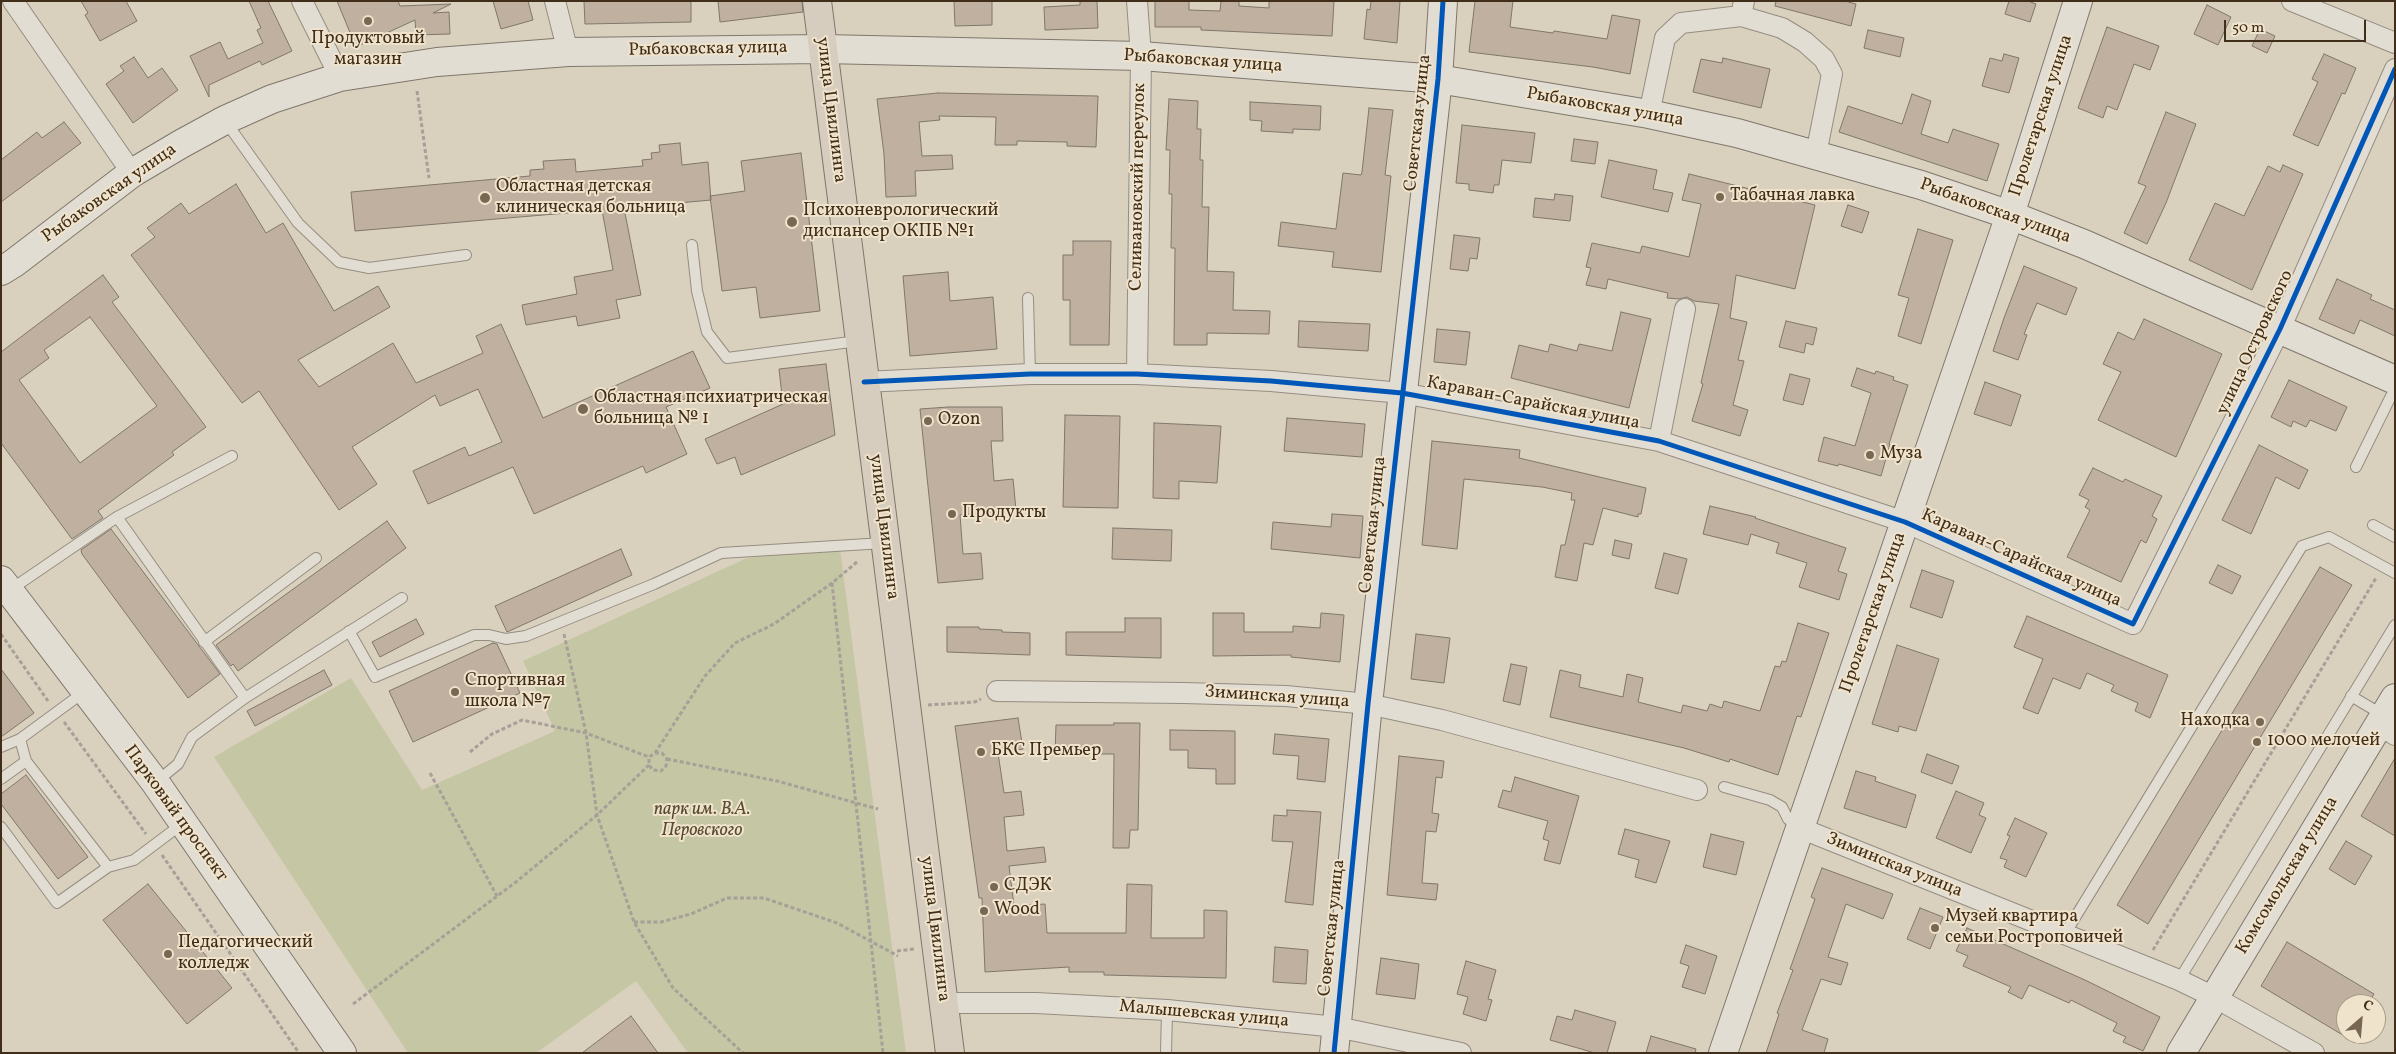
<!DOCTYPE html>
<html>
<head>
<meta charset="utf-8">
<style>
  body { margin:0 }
  #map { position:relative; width:2396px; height:1054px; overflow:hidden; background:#dad0be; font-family:Vollkorn,serif }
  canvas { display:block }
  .frame { position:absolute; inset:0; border:2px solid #412e1a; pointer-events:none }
  .north { position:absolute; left:2336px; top:994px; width:50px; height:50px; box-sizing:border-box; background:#efe3cc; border:1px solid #a99b85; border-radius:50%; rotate:27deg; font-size:14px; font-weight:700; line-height:20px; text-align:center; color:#412e1a }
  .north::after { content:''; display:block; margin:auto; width:18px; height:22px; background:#776753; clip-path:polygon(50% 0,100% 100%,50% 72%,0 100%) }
  .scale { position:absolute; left:2224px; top:20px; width:142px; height:22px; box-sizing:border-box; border:2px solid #412e1a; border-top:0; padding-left:6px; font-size:15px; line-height:18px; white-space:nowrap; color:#412e1a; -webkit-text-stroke:4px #efe3cc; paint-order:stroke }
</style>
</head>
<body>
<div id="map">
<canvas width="2396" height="1054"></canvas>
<div class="frame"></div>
<div class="north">С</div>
<div class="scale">50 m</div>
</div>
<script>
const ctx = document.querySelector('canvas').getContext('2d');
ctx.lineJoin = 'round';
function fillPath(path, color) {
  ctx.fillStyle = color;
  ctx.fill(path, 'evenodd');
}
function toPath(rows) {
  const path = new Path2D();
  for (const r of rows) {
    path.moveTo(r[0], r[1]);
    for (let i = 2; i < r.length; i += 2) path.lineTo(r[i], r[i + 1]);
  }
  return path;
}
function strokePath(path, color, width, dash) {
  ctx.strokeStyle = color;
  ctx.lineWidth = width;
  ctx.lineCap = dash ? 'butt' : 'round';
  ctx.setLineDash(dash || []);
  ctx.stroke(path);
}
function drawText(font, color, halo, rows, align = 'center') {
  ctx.font = font + ' Vollkorn,serif';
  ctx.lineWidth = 4;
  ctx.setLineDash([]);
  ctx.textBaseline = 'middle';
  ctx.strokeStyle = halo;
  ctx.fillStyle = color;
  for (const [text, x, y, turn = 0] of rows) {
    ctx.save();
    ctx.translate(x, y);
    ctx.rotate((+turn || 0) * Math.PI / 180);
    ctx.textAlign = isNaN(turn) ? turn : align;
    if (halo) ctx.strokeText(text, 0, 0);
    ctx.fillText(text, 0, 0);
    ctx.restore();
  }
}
fillPath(toPath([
  [840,549,906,1053,688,1053,636,981,536,1053,408,1053,214,757,351,678,422,790,555,731,523,661,747,558]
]), '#c5c6a3');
const building = toPath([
  [81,1,126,1,137,21,100,41,85,15,88,13,81,1],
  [249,1,268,1,292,51,262,65,260,61,209,85,209,97,190,56,220,42,228,59,263,43,257,30,261,28,249,1],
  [337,1,398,1,400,6,451,4,433,13,449,12,450,34,416,35,415,20,356,47,337,1],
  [493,1,528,1,533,20,501,29,493,1],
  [584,1,691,1,691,22,585,24,584,1],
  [718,1,802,1,803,12,720,22,718,1],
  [954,1,992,1,992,25,955,26,954,1],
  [1080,1,1097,1,1098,28,1045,30,1044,7,1080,5,1080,1],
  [1155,1,1189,1,1189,10,1220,11,1221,1,1239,1,1239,6,1269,8,1269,1,1334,1,1332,36,1201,30,1201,27,1155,27,1155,1],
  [1371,1,1400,1,1397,43,1364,39,1367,9,1370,10,1371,1],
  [1475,1,1513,1,1510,27,1553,33,1554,31,1607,39,1612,15,1640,20,1630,74,1593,67,1469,52,1475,1],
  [1776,1,1845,1,1856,4,1851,26,1775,6,1776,1],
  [2009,1,2028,1,2036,4,2030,22,2005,14,2009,1],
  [2207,5,2231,17,2218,45,2194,34,2207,5],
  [2107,27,2159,46,2150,70,2134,64,2117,110,2107,106,2103,118,2078,108,2107,27],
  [2260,29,2275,36,2267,53,2252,46,2260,29],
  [1868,30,1904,38,1900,57,1864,48,1868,30],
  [2004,54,2019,58,2009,93,1982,86,1990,58,2002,61,2004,54],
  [2324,54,2356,68,2345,94,2342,93,2318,146,2293,135,2318,82,2312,79,2324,54],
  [134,57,148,78,162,68,178,90,133,123,106,84,124,71,120,66,134,57],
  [1723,58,1770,69,1761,108,1693,92,1701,59,1722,63,1723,58],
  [938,93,1098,96,1096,147,1067,146,1067,142,1017,141,1017,145,995,145,996,117,939,116,940,120,919,122,922,156,952,155,953,169,915,171,916,196,886,197,884,154,877,99,938,93],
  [1912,94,1931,101,1921,134,1948,143,1953,129,1999,144,1987,181,1839,132,1848,106,1902,124,1912,94],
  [1169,99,1198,101,1197,129,1201,129,1200,160,1203,160,1202,207,1209,207,1207,271,1234,272,1233,310,1270,311,1269,334,1207,333,1207,345,1174,345,1175,248,1171,248,1172,194,1169,194,1170,150,1166,150,1169,99],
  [1250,102,1321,106,1320,130,1293,129,1293,133,1261,131,1262,121,1250,120,1250,102],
  [1369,108,1393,110,1385,175,1391,176,1381,272,1332,267,1334,252,1278,246,1281,222,1336,229,1343,173,1361,175,1362,172,1369,108],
  [2166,112,2196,124,2166,203,2147,244,2124,233,2146,186,2138,183,2166,112],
  [64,122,81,143,1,202,1,160,37,132,42,138,64,122],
  [1462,125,1535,133,1531,163,1502,160,1499,185,1494,185,1493,193,1469,190,1469,184,1456,183,1462,125],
  [1574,139,1598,142,1595,164,1571,161,1574,139],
  [680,143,682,165,708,162,711,200,624,208,641,295,616,300,620,318,578,326,576,316,526,325,522,305,577,294,574,277,613,270,602,210,355,231,351,192,530,176,530,170,544,169,543,161,575,159,576,172,643,166,642,160,652,159,651,153,660,152,659,145,680,143],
  [801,153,820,311,760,318,756,287,722,291,710,196,745,191,741,161,801,153],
  [1609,160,1657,170,1653,189,1673,193,1668,212,1601,197,1609,160],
  [2283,165,2303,174,2252,290,2189,260,2215,203,2244,216,2268,166,2280,172,2283,165],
  [1689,174,1815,205,1795,289,1736,275,1730,318,1747,322,1738,360,1744,361,1733,405,1748,410,1740,436,1692,421,1703,384,1701,383,1719,304,1694,301,1687,297,1679,299,1667,298,1668,293,1608,279,1606,289,1586,285,1591,268,1586,267,1592,243,1640,253,1642,246,1689,257,1701,204,1682,200,1689,174],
  [236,184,266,233,283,223,334,311,378,286,390,307,298,360,319,387,393,343,416,383,483,353,476,336,501,324,543,418,693,351,710,388,666,407,687,454,646,473,643,466,534,514,513,467,428,504,413,471,465,447,469,456,502,442,478,389,440,406,435,395,352,447,377,484,339,510,259,391,242,403,131,255,155,237,147,228,181,203,189,214,236,184],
  [1555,194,1573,196,1570,221,1533,217,1535,198,1554,200,1555,194],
  [1848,205,1869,212,1862,233,1841,226,1848,205],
  [1918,229,1953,240,1921,344,1898,336,1909,298,1898,295,1918,229],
  [1454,235,1480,238,1477,259,1470,258,1468,271,1450,269,1454,235],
  [1073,241,1111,241,1109,345,1070,345,1070,300,1063,300,1063,255,1073,255,1073,241],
  [2024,266,2077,288,2066,315,2037,303,2024,334,2027,335,2018,360,1993,351,2004,318,2024,266],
  [948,272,950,301,993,297,997,349,910,356,903,276,948,272],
  [103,275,119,297,112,302,206,427,172,452,174,455,98,511,103,518,72,539,1,443,1,352,103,275],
  [90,317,157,406,80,463,19,380,49,358,44,350,90,317],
  [2337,279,2372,295,2370,299,2395,310,2395,336,2360,320,2354,334,2319,319,2337,279],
  [1621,312,1651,319,1629,408,1511,378,1519,345,1548,352,1550,344,1577,351,1579,344,1612,351,1621,312],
  [2144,319,2222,354,2176,457,2098,420,2121,372,2103,364,2118,332,2134,340,2144,319],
  [1299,321,1370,324,1368,351,1298,347,1299,321],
  [1786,321,1817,328,1813,345,1806,343,1804,353,1779,347,1786,321],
  [1437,329,1470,332,1466,365,1434,362,1437,329],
  [826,364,835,435,741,475,735,457,717,464,705,439,783,404,779,369,826,364],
  [1857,368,1875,374,1876,371,1894,377,1893,380,1908,385,1889,444,1890,444,1881,476,1839,464,1838,466,1818,461,1824,437,1855,446,1871,393,1851,386,1857,368],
  [1790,374,1810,379,1803,405,1783,400,1790,374],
  [2289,380,2347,407,2336,431,2310,420,2306,427,2293,421,2291,427,2271,417,2289,380],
  [1985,382,2021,395,2011,426,1974,414,1985,382],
  [948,407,1002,407,1003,441,991,441,994,481,1013,479,1016,510,960,515,963,554,981,553,983,579,938,583,920,409,948,407],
  [1065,415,1120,416,1118,508,1063,507,1065,415],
  [1287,418,1365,424,1362,457,1284,451,1287,418],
  [1154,423,1221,426,1217,483,1179,481,1179,499,1153,498,1154,423],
  [1432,441,1520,450,1519,458,1646,488,1641,514,1638,514,1638,517,1603,508,1593,545,1584,543,1577,581,1555,577,1561,545,1565,545,1575,500,1571,500,1572,493,1542,487,1464,479,1457,549,1422,545,1432,441],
  [2259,445,2308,470,2299,489,2276,477,2251,534,2222,520,2259,445],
  [2093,468,2123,482,2125,479,2162,496,2152,516,2157,519,2146,543,2141,540,2121,582,2067,557,2090,510,2085,507,2089,500,2079,495,2093,468],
  [1710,506,1756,517,1755,518,1846,548,1838,571,1847,574,1839,600,1799,587,1807,563,1776,553,1779,543,1751,534,1748,545,1703,534,1710,506],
  [1332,514,1363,516,1360,558,1271,549,1273,522,1331,527,1332,514],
  [387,521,406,548,238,671,233,664,231,666,216,645,387,521],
  [1113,528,1172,530,1171,561,1112,559,1113,528],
  [111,529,220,674,188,698,82,554,81,550,111,529],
  [1615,540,1632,544,1629,559,1612,555,1615,540],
  [621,549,632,575,507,632,495,606,621,549],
  [1664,553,1687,559,1678,594,1655,588,1664,553],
  [2218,565,2241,576,2232,594,2209,583,2218,565],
  [2320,567,2352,585,2148,924,2117,905,2320,567],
  [1922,570,1954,581,1942,618,1910,607,1922,570],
  [1213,613,1244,613,1244,632,1293,632,1293,626,1320,628,1321,613,1344,615,1340,662,1291,657,1291,655,1213,656,1213,613],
  [2027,616,2168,675,2150,718,2135,711,2138,703,2111,691,2114,685,2087,673,2080,689,2053,678,2038,714,2023,708,2043,659,2014,647,2027,616],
  [1125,618,1161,618,1161,658,1066,655,1066,632,1125,632,1125,618],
  [416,619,424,634,380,657,372,642,416,619],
  [1798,623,1829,633,1801,717,1797,716,1778,775,1730,759,1729,762,1684,748,1550,717,1560,670,1581,675,1579,687,1623,697,1627,674,1643,678,1638,702,1681,713,1683,705,1707,711,1710,704,1722,708,1724,701,1760,711,1775,666,1780,667,1782,661,1786,662,1798,623],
  [947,627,979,627,979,629,1002,630,1002,632,1030,633,1030,655,947,652,947,627],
  [1416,634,1450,638,1444,683,1411,679,1416,634],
  [493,643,497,644,520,693,413,742,389,691,493,643],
  [1897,645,1939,659,1916,731,1899,726,1898,732,1872,724,1897,645],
  [1511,664,1527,667,1520,705,1503,701,1511,664],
  [1,669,34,713,1,737,1,669],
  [324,670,332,685,255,726,247,711,324,670],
  [1018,718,1023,749,998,753,1004,793,1021,791,1024,815,1004,817,1007,851,1044,847,1046,862,1009,866,1014,906,1045,904,1047,933,1126,933,1127,884,1152,885,1151,938,1204,938,1204,910,1227,911,1226,978,1104,975,1104,972,1069,972,1069,967,985,972,982,898,979,898,955,726,1018,718],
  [1114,723,1140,723,1138,830,1130,830,1129,848,1113,848,1114,754,1055,754,1056,725,1114,725,1114,723],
  [1170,730,1235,731,1235,784,1216,784,1216,769,1188,768,1188,750,1170,750,1170,730],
  [1275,734,1329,739,1325,782,1297,779,1299,756,1273,754,1275,734],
  [1927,754,1959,766,1952,784,1921,772,1927,754],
  [1399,756,1444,761,1442,778,1436,777,1432,813,1439,814,1436,832,1426,831,1422,883,1438,884,1436,900,1387,895,1399,756],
  [2395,758,2395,836,2361,816,2395,758],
  [1856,771,1876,777,1875,781,1916,795,1906,828,1844,808,1856,771],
  [26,775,88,857,58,879,1,804,1,794,26,775],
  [1515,777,1579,796,1560,864,1544,860,1549,841,1543,839,1548,821,1498,807,1503,790,1511,792,1515,777],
  [1956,791,1984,803,1979,815,1986,818,1971,853,1936,838,1956,791],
  [1287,810,1321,812,1313,905,1285,902,1293,842,1272,841,1274,815,1287,816,1287,810],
  [2015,818,2047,833,2026,877,2004,867,2007,860,2000,858,2010,836,2007,835,2015,818],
  [1625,829,1670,841,1656,883,1635,877,1639,860,1618,854,1625,829],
  [1711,834,1744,842,1736,875,1703,867,1711,834],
  [2346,841,2372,856,2355,885,2329,869,2346,841],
  [1822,868,1893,894,1883,919,1846,904,1828,957,1848,963,1841,985,1821,979,1802,1030,1828,1039,1824,1053,1766,1053,1779,1014,1777,1013,1793,970,1790,969,1815,899,1811,897,1822,868],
  [148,884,232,988,187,1024,103,920,148,884],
  [1920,908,1943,917,1930,949,1907,939,1920,908],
  [1967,928,2085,980,2160,1017,2143,1051,2123,1042,2126,1037,2113,1031,2117,1023,2071,1000,2069,1003,2029,985,2022,999,2008,992,2011,987,1963,966,1968,956,1956,951,1967,928],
  [2287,942,2374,994,2368,1004,2346,1004,2346,1037,2261,986,2287,942],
  [1686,945,1717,956,1705,994,1682,987,1689,966,1680,963,1686,945],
  [1275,947,1308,950,1306,984,1273,982,1275,947],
  [1381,958,1419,964,1415,999,1376,994,1381,958],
  [1466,961,1496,970,1488,999,1492,1000,1486,1021,1463,1014,1468,997,1457,994,1466,961],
  [1575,1010,1616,1022,1607,1053,1595,1053,1550,1040,1557,1016,1572,1020,1575,1010],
  [631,1016,658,1053,582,1053,631,1016],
  [1651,1036,1696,1049,1695,1053,1646,1053,1651,1036]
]);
fillPath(building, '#c0b0a0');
strokePath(building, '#7f776b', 1);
const lane = toPath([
  [226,122,298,223,339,262,369,268,466,255],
  [692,245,697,291,707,332,727,358,858,341],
  [1028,298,1030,374],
  [2356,467,2395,388],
  [117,517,232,456],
  [2373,525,2395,537],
  [10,590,117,517,245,698],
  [349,631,375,677,474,635,489,635,506,639,526,636,654,584,721,553,884,543],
  [204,642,316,558],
  [2351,696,2383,715],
  [20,739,26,761,108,867],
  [1,747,20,739,84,692],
  [1,779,26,761],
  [156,782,178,764,192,737,245,698,402,598],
  [1724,787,1770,800,1782,807,1788,819,1799,828],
  [1,827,57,903,108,867,134,860,182,824],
  [2065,934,2302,546,2329,537,2395,573],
  [2179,980,2395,625],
  [1166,1053,1167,1010]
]);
const street = toPath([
  [13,1,132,173],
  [302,1,340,77],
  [555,1,568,52],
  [1137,1,1141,56,1137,374],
  [2292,1,2395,43],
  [1741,16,1782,28,1805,42,1824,59,1832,74,1816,154],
  [1649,114,1665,38,1681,23,1741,16,1744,1],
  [864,382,1030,374,1137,374,1271,381,1402,393,1659,441,1905,522,2133,624,2280,329,2395,69],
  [1659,441,1685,309],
  [997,691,1184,693,1286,696,1368,704,1442,720,1697,790],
  [2379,725,2395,735],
  [1800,828,2179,980,2214,997,2314,1053],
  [943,1003,1036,1003,1167,1010,1337,1027,1461,1053]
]);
const secondary = toPath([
  [1,271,14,263,132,173,181,144,225,120,272,99,340,77,437,62,568,52,823,49,1141,56,1438,79,1649,114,1737,133,1921,185,2010,215,2084,244,2395,380],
  [1,580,155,782,342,1053],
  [1334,1053,1368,704,1438,79,1443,1],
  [1723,1053,2010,215,2078,1],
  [2181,1053,2395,698]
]);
const primary = toPath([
  [817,1,950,1053]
]);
strokePath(lane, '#958d80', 12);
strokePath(street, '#958d80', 22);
strokePath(secondary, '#7f776b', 30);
strokePath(primary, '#7f776b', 30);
strokePath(toPath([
  [417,91,429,178],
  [857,562,832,583,883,1053],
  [1,634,48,701],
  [564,634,586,733,597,815,634,922,673,988,743,1053],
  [928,705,975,702,981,699],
  [64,722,146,834],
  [470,752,492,734,522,720,586,733,649,757],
  [655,753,662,753,667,759,666,766,661,771,653,770,649,765,649,757,655,753,705,676,735,643,774,624,832,583],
  [667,759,777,781,878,809],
  [430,773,497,896],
  [162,855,299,1053],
  [634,922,661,922,691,914,727,898,764,898,837,923,898,956],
  [2153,950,2376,578],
  [897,951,914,949],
  [353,1004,516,882,597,815,649,765]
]), '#a6a098', 3, [4, 2.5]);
strokePath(lane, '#e2ddd3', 10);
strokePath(street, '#e2ddd3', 20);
strokePath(secondary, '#e2ddd3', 28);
strokePath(primary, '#d7cdbf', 28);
strokePath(toPath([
  [864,382,1030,374,1137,374,1271,381,1402,393,1659,441,1905,522,2133,624,2280,329,2395,69],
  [1334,1053,1368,704,1438,79,1443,1]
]), '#0057b8', 5);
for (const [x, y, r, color] of [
  [368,21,5,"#776753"],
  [1720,197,5,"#776753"],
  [485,198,6,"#776753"],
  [792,222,6,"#776753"],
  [583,409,6,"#776753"],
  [928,421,5,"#776753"],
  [1870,455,5,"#776753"],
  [952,514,5,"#776753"],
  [455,692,5,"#776753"],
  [2260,722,5,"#776753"],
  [2257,742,5,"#776753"],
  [981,752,5,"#776753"],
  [994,887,5,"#776753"],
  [984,911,5,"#776753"],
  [1935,928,5,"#776753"],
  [168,954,5,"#776753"]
]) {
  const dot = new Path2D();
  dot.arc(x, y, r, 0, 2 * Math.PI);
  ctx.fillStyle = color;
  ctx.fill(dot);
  strokePath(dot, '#efe3cc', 2);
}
drawText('18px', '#412e1a', '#efe3cc', [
  ["Продуктовый",368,40,"center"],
  ["магазин",368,61,"center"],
  ["Областная детская",496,188],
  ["клиническая больница",496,209],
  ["Табачная лавка",1730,197],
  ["Психоневрологический",803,212],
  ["диспансер ОКПБ №1",803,233],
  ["Областная психиатрическая",594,399],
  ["больница № 1",594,420],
  ["Ozon",938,421],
  ["Муза",1880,455],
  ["Продукты",962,514],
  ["Спортивная",465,682],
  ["школа №7",465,703],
  ["Находка",2250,722,"right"],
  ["1000 мелочей",2267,742],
  ["БКС Премьер",991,752],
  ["СДЭК",1004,887],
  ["Wood",994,911],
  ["Музей квартира",1945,918],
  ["семьи Ростроповичей",1945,939],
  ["Педагогический",178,944],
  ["колледж",178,965]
], 'left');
drawText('18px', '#412e1a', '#efe3cc', [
  ["Рыбаковская улица",708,50,-1],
  ["Рыбаковская улица",1203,62,4],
  ["Рыбаковская улица",1605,108,10],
  ["улица Цвиллинга",830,110,83],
  ["Пролетарская улица",2042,116,-72],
  ["Советская улица",1419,123,-84],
  ["Селивановский переулок",1139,187,-89],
  ["Рыбаковская улица",110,194,-35],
  ["Рыбаковская улица",1995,212,20],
  ["улица Островского",2256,343,-65],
  ["Караван-Сарайская улица",1533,404,11],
  ["Советская улица",1374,525,-84],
  ["улица Цвиллинга",883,527,83],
  ["Караван-Сарайская улица",2021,559,24],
  ["Пролетарская улица",1874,613,-71],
  ["Зиминская улица",1277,698,4],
  ["Парковый проспект",175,814,54],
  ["Зиминская улица",1894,866,22],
  ["Комсомольская улица",2288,876,-59],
  ["Советская улица",1333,928,-84],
  ["улица Цвиллинга",934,929,83],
  ["Малышевская улица",1204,1015,5]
]);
drawText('italic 18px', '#584b31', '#efe3cc', [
  ["парк им. В.А.",702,811],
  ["Перовского",702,832]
]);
</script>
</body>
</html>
